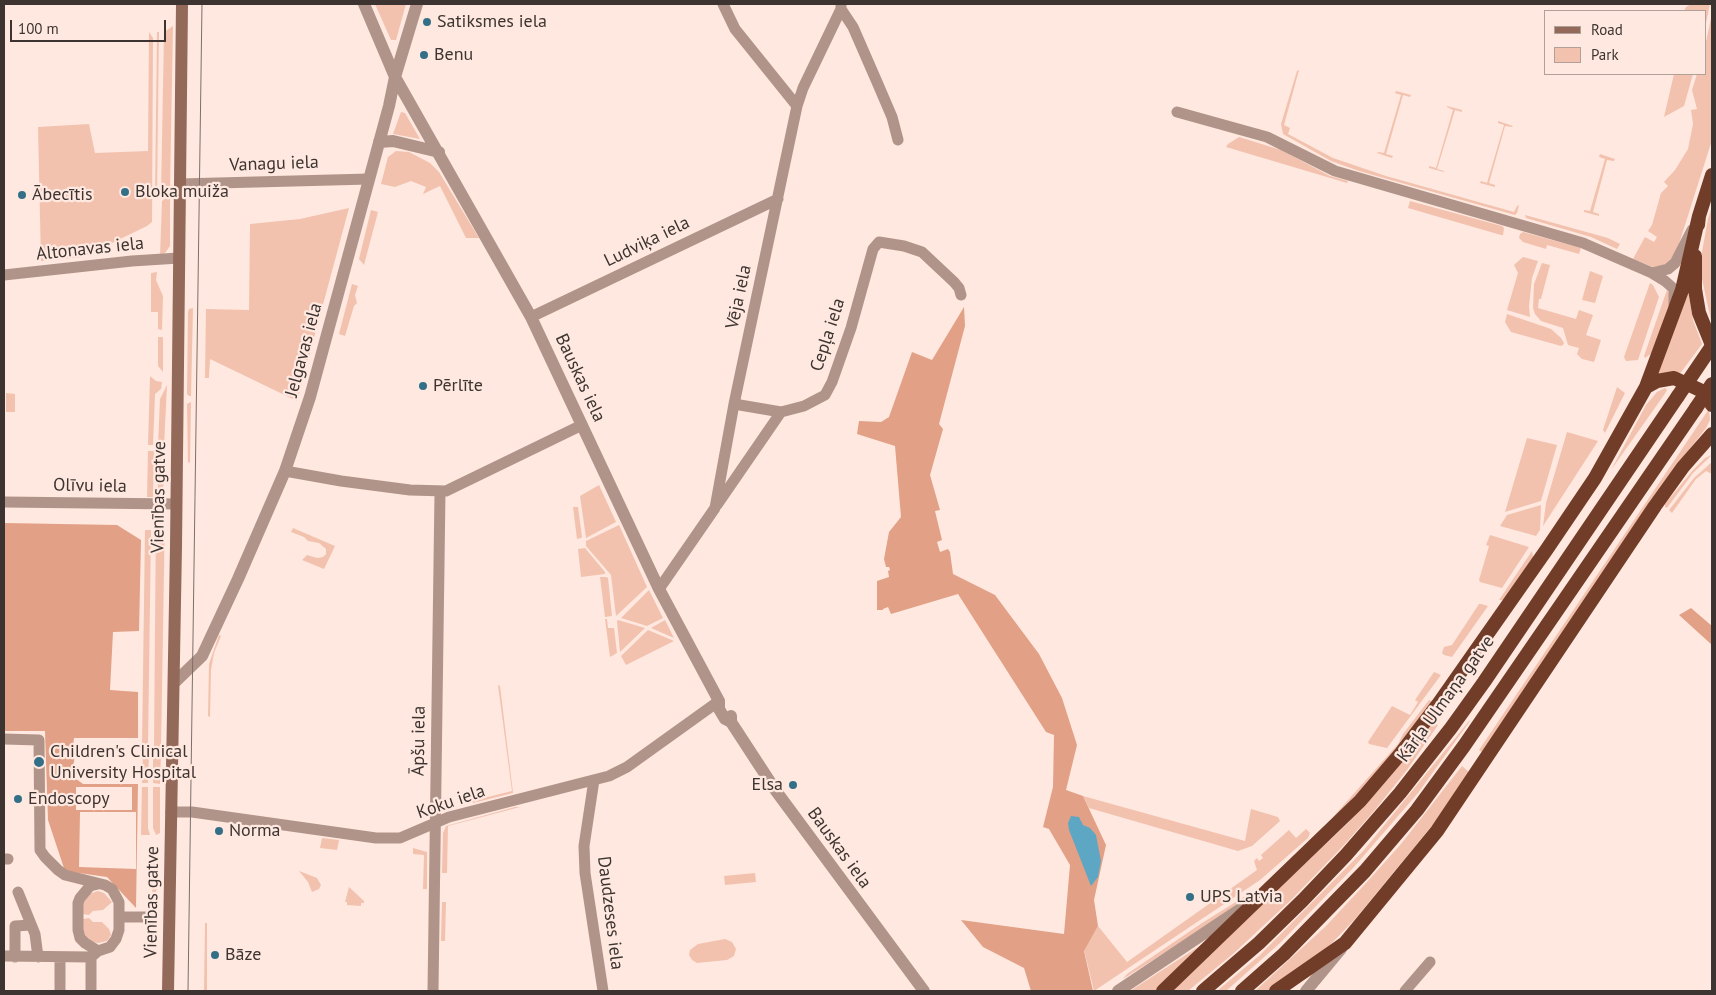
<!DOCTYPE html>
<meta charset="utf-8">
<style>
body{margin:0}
#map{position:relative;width:1716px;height:995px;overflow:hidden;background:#fee8df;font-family:"PT Sans",sans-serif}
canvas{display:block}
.frame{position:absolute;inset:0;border:5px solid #3d3431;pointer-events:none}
.legend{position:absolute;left:1544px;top:10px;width:162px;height:65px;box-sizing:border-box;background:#fee8df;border:1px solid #b1a099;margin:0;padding:6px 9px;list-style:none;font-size:15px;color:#3d3431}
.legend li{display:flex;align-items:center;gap:10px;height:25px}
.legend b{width:25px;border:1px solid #b1a099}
.scale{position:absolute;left:10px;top:20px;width:156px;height:22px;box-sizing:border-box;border:2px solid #3d3431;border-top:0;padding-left:6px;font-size:15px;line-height:18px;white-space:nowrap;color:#3d3431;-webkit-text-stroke:4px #fee8df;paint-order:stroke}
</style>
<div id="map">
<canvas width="1716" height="995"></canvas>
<div class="frame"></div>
<ul class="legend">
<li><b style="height:6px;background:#936959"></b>Road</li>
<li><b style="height:14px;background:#f2c2af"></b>Park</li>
</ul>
<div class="scale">100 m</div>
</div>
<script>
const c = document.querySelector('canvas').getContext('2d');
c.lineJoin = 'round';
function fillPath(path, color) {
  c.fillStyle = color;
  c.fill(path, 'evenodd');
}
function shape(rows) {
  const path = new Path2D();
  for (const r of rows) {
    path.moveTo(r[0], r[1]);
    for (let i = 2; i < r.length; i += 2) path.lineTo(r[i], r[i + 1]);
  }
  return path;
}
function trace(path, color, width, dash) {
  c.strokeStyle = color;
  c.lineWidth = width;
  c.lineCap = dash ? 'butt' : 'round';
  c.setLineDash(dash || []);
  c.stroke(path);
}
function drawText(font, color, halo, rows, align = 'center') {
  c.font = font + ' "PT Sans",sans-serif';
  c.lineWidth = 4.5;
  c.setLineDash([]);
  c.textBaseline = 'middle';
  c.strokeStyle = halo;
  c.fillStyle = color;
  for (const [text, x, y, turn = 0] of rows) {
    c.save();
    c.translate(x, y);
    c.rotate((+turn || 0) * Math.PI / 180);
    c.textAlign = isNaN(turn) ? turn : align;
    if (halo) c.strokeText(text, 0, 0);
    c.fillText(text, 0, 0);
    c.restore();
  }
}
fillPath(shape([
 [375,4,406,4,396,40,391,40],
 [1691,4,1710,4,1705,28,1705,11,1684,11,1686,7],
 [1712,14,1712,140,1678,247,1669,263,1655,268,1633,259,1645,237,1654,242,1657,237,1648,231,1652,225,1661,193,1668,186,1664,182,1675,170,1688,149,1693,124,1691,110,1697,109,1692,90,1697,74,1705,74,1705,46],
 [173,26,170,189,161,195,164,32],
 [149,32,153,38,152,222,147,226,83,257,41,261,38,127,89,124,95,153,148,151],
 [157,32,159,32,157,196,155,197],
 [1299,70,1284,125,1290,128,1288,134,1333,158,1386,176,1514,212,1517,206,1519,205,1517,213,1515,215,1359,171,1331,161,1283,134,1281,124,1297,71],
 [1674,74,1693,74,1684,106,1664,117],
 [1396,91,1411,95,1410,97,1403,95,1386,154,1393,156,1392,158,1377,153,1378,152,1384,153,1401,95,1395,93],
 [1447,106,1462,110,1462,112,1455,110,1437,169,1444,171,1444,172,1429,168,1429,166,1436,168,1453,110,1447,107],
 [401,112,405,113,420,139,393,134],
 [1498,121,1513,126,1512,127,1505,126,1489,183,1495,185,1495,187,1480,183,1481,181,1487,183,1504,125,1498,123],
 [1239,137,1281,150,1330,176,1348,181,1347,183,1226,147,1228,144],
 [396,151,409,152,430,163,439,172,479,238,466,238,440,186,423,194,426,187,411,181,395,187,381,184,388,157],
 [1600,154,1615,159,1614,161,1607,160,1593,212,1599,214,1599,216,1584,212,1584,210,1590,211,1605,159,1599,157],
 [170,195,170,246,165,253,160,256,162,201],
 [1410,201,1502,226,1504,228,1503,235,1501,235,1408,208],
 [1712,206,1712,325,1702,279,1702,252,1708,219],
 [349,208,297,401,210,359,209,375,209,378,205,378,206,309,249,310,250,224,300,219],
 [371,210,378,212,364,265,359,259],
 [1525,215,1608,238,1620,244,1617,249,1591,237,1526,218],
 [1523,232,1581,248,1579,254,1547,245,1546,249,1523,242,1519,238,1520,234],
 [1523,257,1538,261,1532,278,1529,306,1530,317,1507,310,1518,273,1514,265],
 [1542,263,1550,265,1541,299,1539,299,1538,308,1576,319,1579,310,1593,315,1586,335,1601,340,1594,362,1582,359,1577,354,1579,348,1568,345,1563,328,1541,321,1535,314,1533,308,1534,284],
 [1590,271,1603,276,1595,303,1582,300],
 [157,272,156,280,163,296,162,330,158,329,158,312,151,312,151,273],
 [1650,283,1653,285,1659,297,1638,360,1626,361,1624,357],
 [352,284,358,286,355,295,357,303,354,306,345,336,339,334],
 [1688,289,1693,320,1702,344,1679,375,1657,377],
 [1667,290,1669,293,1669,304,1660,333,1652,353,1645,358,1644,356],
 [193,308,191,396,189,396,187,394,188,312,189,309],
 [1507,314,1551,329,1561,338,1564,343,1563,345,1561,346,1511,332,1505,322],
 [158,337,163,337,163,372,158,366],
 [150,376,156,381,162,382,161,389,155,394,153,445,148,445],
 [167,385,164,446,158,446,160,399],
 [1617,387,1625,393,1605,433,1603,430],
 [1665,388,1667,390,1664,395,1611,470,1646,405,1657,392],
 [6,393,15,394,15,412,6,412],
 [191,402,190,463,188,462,187,404],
 [1709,409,1710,420,1706,428,1667,478,1482,752,1479,750],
 [1567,432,1598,441,1543,526,1546,503],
 [1527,438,1557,445,1541,501,1505,512],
 [148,451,154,451,153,497,147,497],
 [158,451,164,453,163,493,163,495,158,497],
 [1712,455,1693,473,1667,508,1665,507,1665,504,1693,470,1705,458],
 [1712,462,1712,474,1706,471,1696,479,1672,513,1669,510,1694,478],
 [599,485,616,522,586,538,580,496],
 [1541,505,1540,530,1536,536,1500,526,1507,515],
 [573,507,578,507,582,537,581,538,577,539],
 [156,510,161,510,165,512,161,748,154,748],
 [619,525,647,587,616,616,611,575,586,546,586,541],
 [293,528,335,546,324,569,302,560,307,555,317,558,323,557,326,554,326,549,319,543,308,541,304,537,291,532],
 [145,530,151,530,148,746,142,746],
 [1490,535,1529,547,1502,588,1480,582,1479,580,1489,546,1486,545],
 [585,548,605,572,605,574,581,577,578,549],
 [1532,551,1533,557,1503,600,1499,600],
 [600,577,606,577,608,578,612,616,605,617],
 [649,590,663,618,647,626,621,618],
 [1479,604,1481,604,1488,606,1452,657,1444,655,1442,653,1444,647,1452,645],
 [605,619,607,619,608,628,614,628,617,653,610,657],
 [618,620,645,628,620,652,617,621],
 [665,620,674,638,651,628],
 [648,630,674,641,626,665,621,656],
 [219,635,221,636,214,653,211,670,210,717,208,716,209,664],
 [1434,672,1441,675,1387,748,1369,744,1368,742,1392,706,1410,715,1418,702,1415,700],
 [498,685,500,686,513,793,473,803,472,801,512,791],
 [1429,700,1433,702,1378,771,1345,807,1333,817,1398,744,1403,734],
 [1469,721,1470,721,1418,793,1354,867,1280,943,1226,991,1217,991,1260,955,1364,850],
 [1433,722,1438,725,1407,770,1374,811,1345,844,1291,900,1234,953,1188,991,1170,991,1348,823],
 [143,752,149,752,148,783,142,783],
 [153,753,161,753,160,784,153,783],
 [1462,766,1469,772,1440,816,1355,919,1329,946,1306,965,1267,991,1255,991,1326,926,1367,882,1401,844],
 [142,787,148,787,148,828,150,835,141,835],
 [153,787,160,787,160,833,156,835,153,828],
 [1083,796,1245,841,1251,809,1278,817,1280,821,1252,846,1238,851,1089,808],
 [515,807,520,807,448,826,447,873,442,873,443,833,446,826],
 [1306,829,1310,833,1308,838,1260,880,1094,991,1084,950,1098,926,1127,962,1257,870,1254,861,1257,858,1259,861,1263,858,1261,855,1289,830,1296,838],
 [322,838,339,840,337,850,320,848],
 [153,846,157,856,156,911,152,908],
 [413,848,427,852,427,889,423,889,424,855,413,854],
 [299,871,317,878,321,885,319,889,312,892,308,882],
 [755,873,756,882,725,885,724,876],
 [349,887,364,901,364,903,361,903,361,906,347,905,347,902,345,902],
 [98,891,104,893,112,902,103,910,93,911,89,915,83,914,83,904,89,894],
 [1247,895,1249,895,1207,926,1123,979,1127,974,1202,923],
 [442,902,446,902,445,941,441,941],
 [89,918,93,922,102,922,109,929,111,935,107,941,98,943,89,941,83,933,83,919],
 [205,923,207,923,207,991,204,991],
 [725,939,732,942,736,949,734,956,727,960,697,963,692,960,689,955,690,950,698,944],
 [1206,943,1157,991,1130,991,1198,947]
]), '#f2c2af');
fillPath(shape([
 [964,307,965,326,939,424,943,429,930,475,940,510,935,511,942,540,937,542,940,552,948,549,950,552,953,574,995,595,1039,654,1062,698,1077,745,1066,790,1083,796,1106,845,1094,900,1098,926,1084,951,1093,991,1031,991,1024,968,983,947,961,920,1064,934,1070,865,1049,829,1043,827,1053,787,1054,735,1046,732,958,594,891,614,888,607,883,609,883,610,877,610,877,581,889,577,888,571,890,570,889,567,886,567,884,559,889,532,901,517,895,446,857,434,859,421,881,422,889,417,912,352,932,360],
 [4,523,117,525,141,540,139,631,113,632,110,690,138,692,138,738,74,738,73,746,75,754,72,776,83,784,138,784,136,908,107,877,65,871,48,820,45,731,4,731],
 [76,787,132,787,132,810,76,810],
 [80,812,136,812,136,869,79,867],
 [1691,608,1712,626,1712,645,1679,615]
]), '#e2a086');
fillPath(shape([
 [1071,816,1079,817,1083,825,1090,828,1096,835,1101,861,1098,877,1091,886,1069,830,1068,823]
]), '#5da7c5');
trace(shape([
 [723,4,735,29,797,106],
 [841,9,853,27,877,82,892,117,898,140],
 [1177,112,1267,137,1335,171,1583,243,1652,273,1665,281,1674,289,1674,306],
 [180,184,369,179],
 [1652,273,1668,269,1675,263,1692,230],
 [4,275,132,261,179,258],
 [531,317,778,199],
 [734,404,781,412,804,406,825,395,832,382,851,328,873,249,879,242,904,246,922,252,954,282,959,288,961,295],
 [285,471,341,481,410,490,446,491,582,425],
 [4,502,176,504],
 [717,505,781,412],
 [659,589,715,508,734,404,797,106,803,88,841,9,841,4],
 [4,739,39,740,40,850,45,857,58,870,65,875,105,885,112,889,119,902,119,930,116,939,110,947,98,951,85,943,80,938,78,930,78,903,80,898,90,886,98,884],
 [594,780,584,846,585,873,603,991],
 [171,812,192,812,376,838,400,838,449,817,609,776,627,767,719,701],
 [4,859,8,859],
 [18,892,35,934,38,957],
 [120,917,146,917],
 [4,956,91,957,98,951],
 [15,957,15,926,31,925],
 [60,957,60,991],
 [91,991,91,957],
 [433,991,440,492],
 [1405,991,1430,962]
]), '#b19489', 11);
trace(shape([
 [364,4,395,77,531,317,659,589,719,701,719,709,725,719,731,722],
 [379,142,393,141,439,152],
 [174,683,202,656,238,579,285,471,310,397,389,106,395,77,417,4],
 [731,716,731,722,776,791,924,991],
 [1118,991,1242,908],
 [1306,991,1341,949]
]), '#b19489', 12);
trace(shape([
 [168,991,176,546,182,4]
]), '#936959', 12);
trace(shape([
 [1698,225,1699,216,1712,175],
 [1695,256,1695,289,1699,313,1712,345],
 [1646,387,1657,381,1674,378,1700,390,1707,396,1712,405],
 [1163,991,1360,801,1401,753,1439,703,1547,549,1595,478,1646,387,1682,290,1699,216],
 [1203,991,1259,943,1303,900,1346,855,1400,793,1451,728,1484,682,1678,396],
 [1242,991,1284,954,1365,871,1417,810,1464,746,1696,408],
 [1276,991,1345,943,1437,831,1655,506,1683,467,1712,434]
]), '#713d28', 14);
trace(shape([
 [188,991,202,4]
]), '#7c6f6a', 1);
trace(shape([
 [1678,396,1712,346],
 [1696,408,1712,384]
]), '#713d28', 14);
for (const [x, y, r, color] of [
 [427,22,5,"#336f87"],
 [424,55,5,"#336f87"],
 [125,192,5,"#336f87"],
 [22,195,5,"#336f87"],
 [423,386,5,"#336f87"],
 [39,762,6,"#336f87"],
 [793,785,5,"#336f87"],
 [18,799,5,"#336f87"],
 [219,831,5,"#336f87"],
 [1190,897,5,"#336f87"],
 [215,955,5,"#336f87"]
]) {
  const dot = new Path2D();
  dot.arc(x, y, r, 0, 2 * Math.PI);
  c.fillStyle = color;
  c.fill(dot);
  trace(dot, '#fee8df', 2);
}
drawText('18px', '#3d3431', '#fee8df', [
 ["Satiksmes iela",437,22],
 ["Benu",434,55],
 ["Bloka muiža",135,192],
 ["Ābecītis",32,195],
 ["Pērlīte",433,386],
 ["Children's Clinical",50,752],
 ["University Hospital",50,773],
 ["Elsa",783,785,"right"],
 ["Endoscopy",28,799],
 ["Norma",229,831],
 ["UPS Latvia",1200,897],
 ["Bāze",225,955]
], 'left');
drawText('18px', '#3d3431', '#fee8df', [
 ["Vanagu iela",274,164,-2],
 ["Ludviķa iela",647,242,-26],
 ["Altonavas iela",90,249,-6],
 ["Vēja iela",739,297,-78],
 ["Cepļa iela",828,335,-72],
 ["Jelgavas iela",304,350,-75],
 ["Bauskas iela",580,378,65],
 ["Olīvu iela",90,486,1],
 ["Vienības gatve",159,497,-89],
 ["Kārļa Ulmaņa gatve",1446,699,-54],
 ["Āpšu iela",419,741,-89],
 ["Koku iela",451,802,-19],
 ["Bauskas iela",839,848,54],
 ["Vienības gatve",152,902,-89],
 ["Daudzeses iela",610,913,83]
]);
</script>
